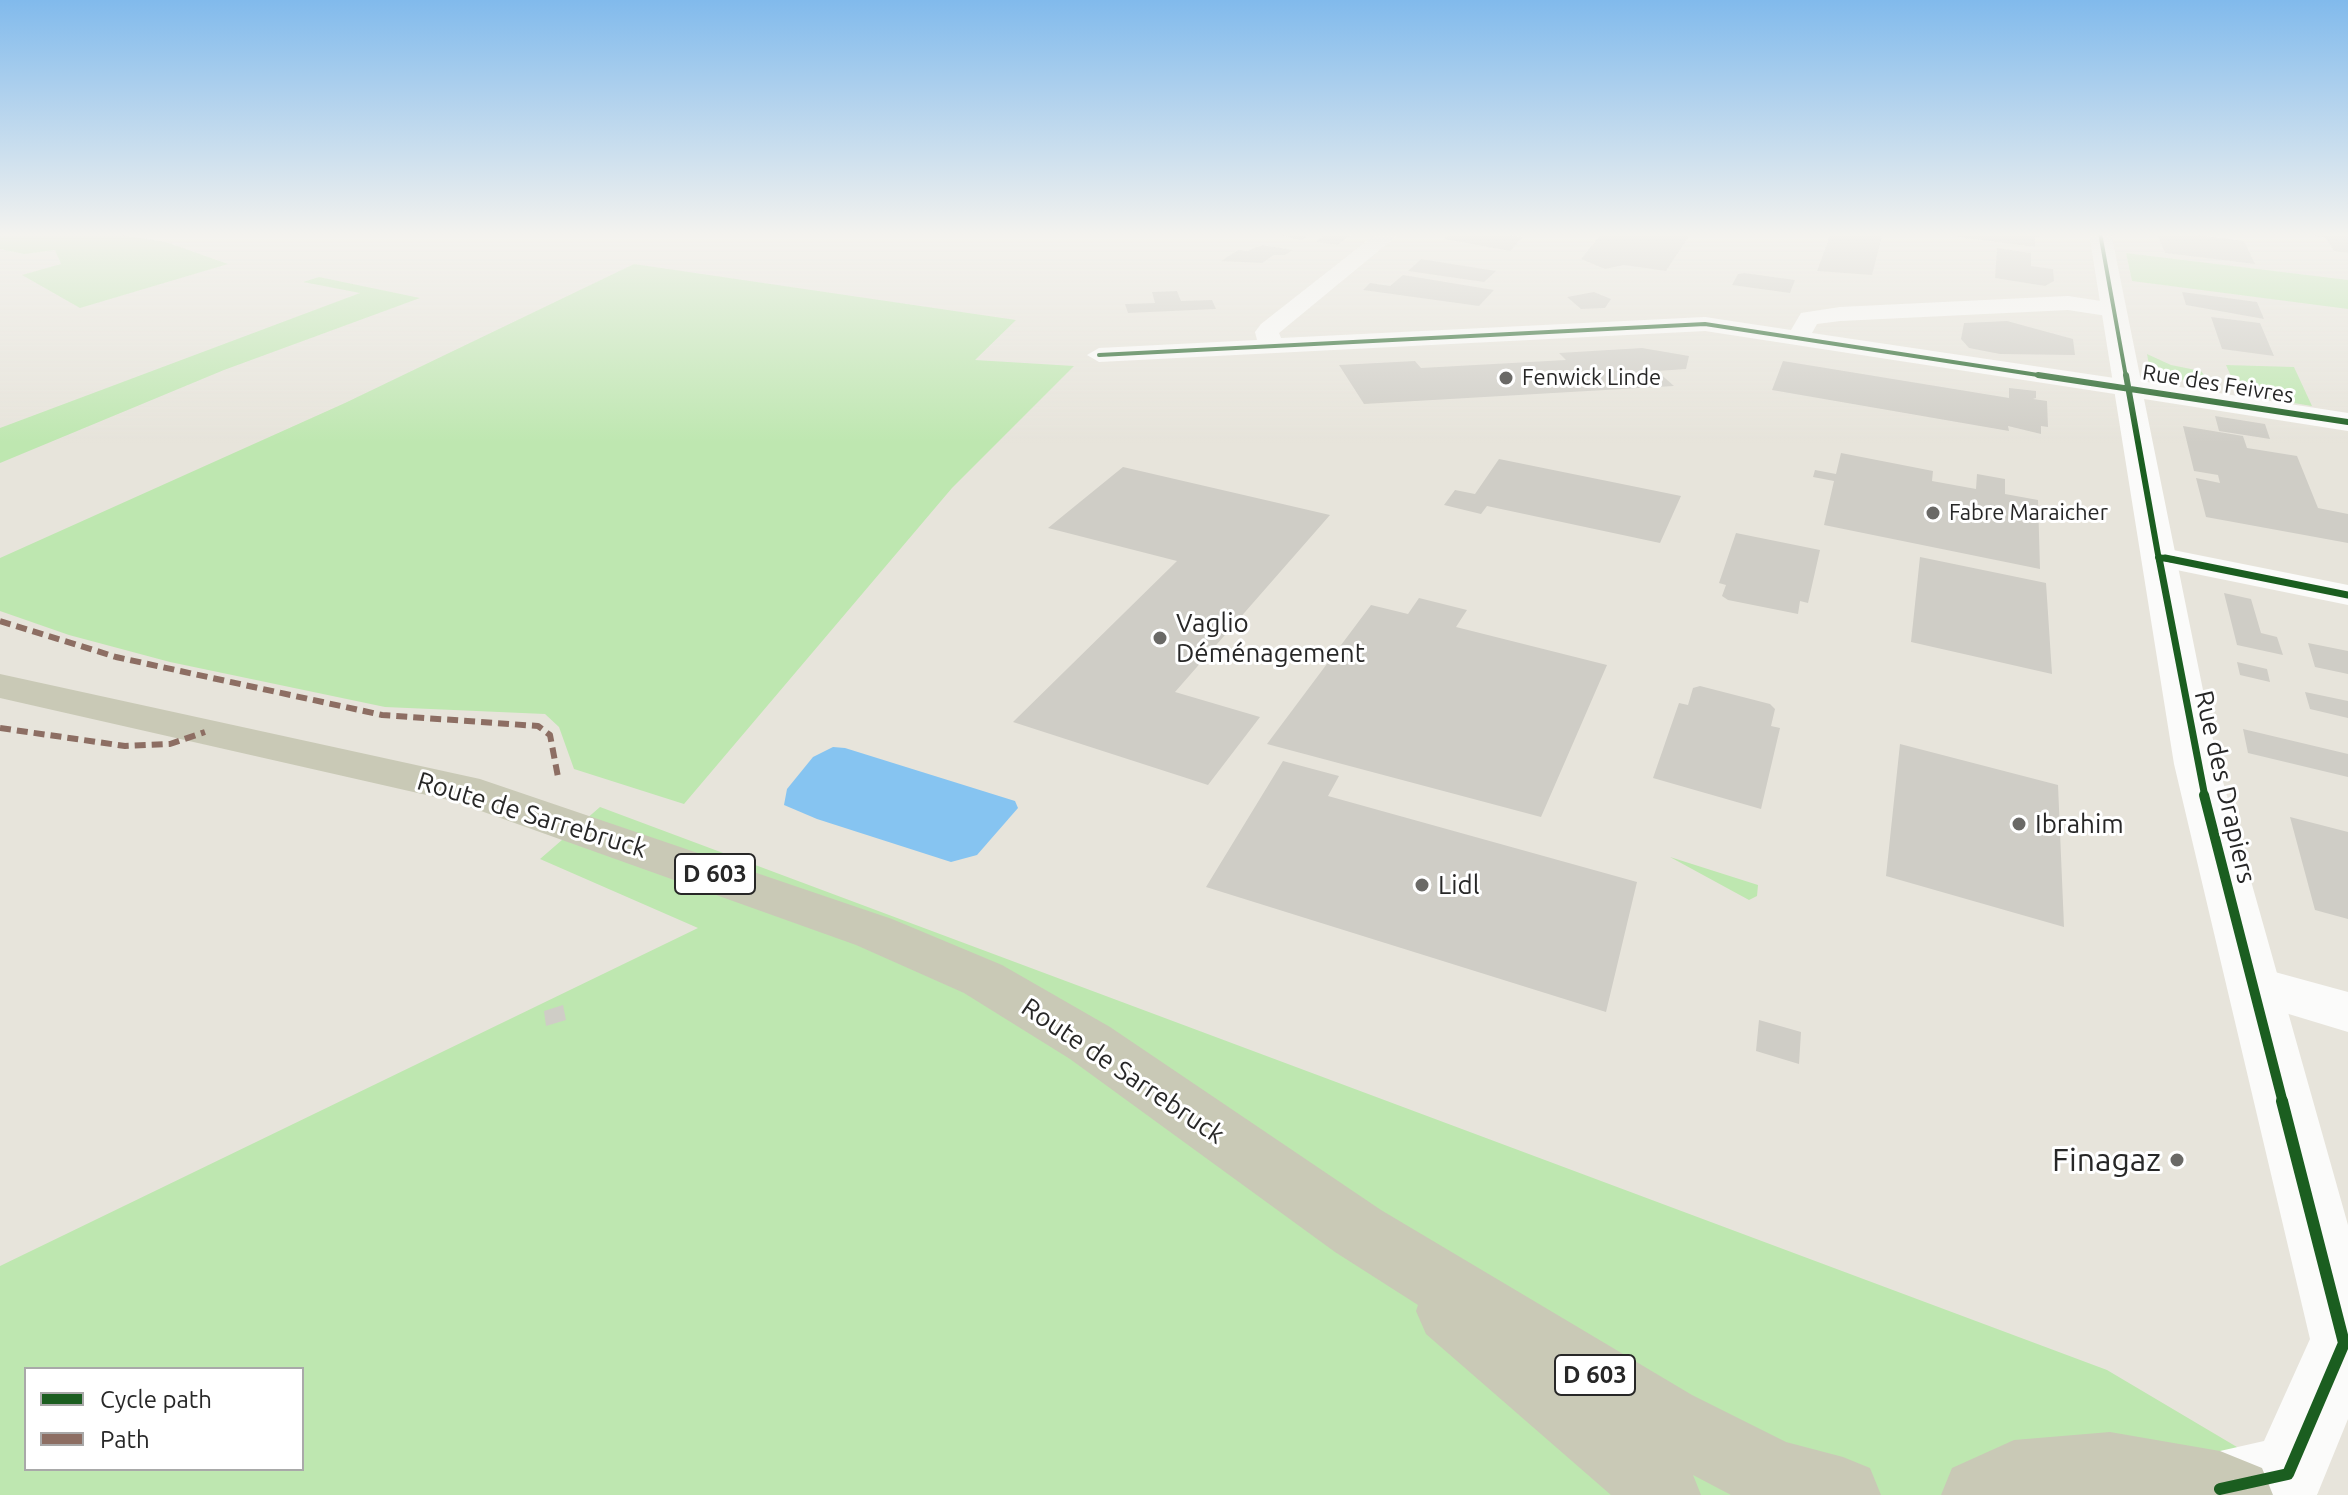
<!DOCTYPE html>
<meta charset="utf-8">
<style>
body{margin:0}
#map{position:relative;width:2348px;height:1495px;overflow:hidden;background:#e7e4db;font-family:Ubuntu,sans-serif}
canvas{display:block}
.legend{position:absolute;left:24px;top:1367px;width:280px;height:104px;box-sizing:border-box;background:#fff;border:2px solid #a9a9a9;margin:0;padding:10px 14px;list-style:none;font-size:24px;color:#272727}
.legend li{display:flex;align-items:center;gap:16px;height:40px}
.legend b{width:40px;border:2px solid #a9a9a9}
</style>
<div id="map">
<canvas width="2348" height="1495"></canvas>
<ul class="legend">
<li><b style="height:10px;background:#1b5e20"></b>Cycle path</li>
<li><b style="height:10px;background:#8d6e63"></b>Path</li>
</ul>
</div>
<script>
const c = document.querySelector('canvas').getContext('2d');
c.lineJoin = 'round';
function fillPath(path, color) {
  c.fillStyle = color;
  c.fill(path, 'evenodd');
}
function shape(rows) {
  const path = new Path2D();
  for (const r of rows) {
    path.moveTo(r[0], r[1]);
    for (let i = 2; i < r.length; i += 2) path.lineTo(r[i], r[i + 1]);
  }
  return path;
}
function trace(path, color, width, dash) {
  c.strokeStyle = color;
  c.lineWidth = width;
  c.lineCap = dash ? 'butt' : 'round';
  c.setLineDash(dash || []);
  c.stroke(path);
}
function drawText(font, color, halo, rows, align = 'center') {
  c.font = font + ' Ubuntu,sans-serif';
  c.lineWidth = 6;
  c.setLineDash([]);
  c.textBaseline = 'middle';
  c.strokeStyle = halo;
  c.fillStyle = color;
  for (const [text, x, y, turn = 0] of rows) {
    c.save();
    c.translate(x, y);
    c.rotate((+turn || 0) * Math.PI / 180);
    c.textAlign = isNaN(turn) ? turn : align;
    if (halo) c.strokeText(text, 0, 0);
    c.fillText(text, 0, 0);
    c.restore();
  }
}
fillPath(shape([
 [0,233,108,233,166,242,228,264,80,308,22,275,61,264,55,250,24,254,0,249],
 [2126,253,2348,280,2348,309,2132,281],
 [634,264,1016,320,975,360,1074,366,952,488,684,804,574,769,559,727,545,714,385,707,170,662,69,635,0,611,0,558,345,403],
 [319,277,420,298,224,370,0,463,0,428,360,293,303,282],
 [2147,354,2171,365,2201,371,2211,384,2151,376],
 [2226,365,2294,367,2312,406,2269,399,2236,388],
 [600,807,2107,1370,2318,1495,0,1495,0,1266,698,928,540,859],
 [26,1369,302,1369,302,1469,26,1469],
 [1670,857,1758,885,1757,896,1749,900]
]), '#bee7b0');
fillPath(shape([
 [833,747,845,748,1015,801,1018,808,977,855,951,862,817,819,784,805,787,789,813,757]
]), '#86c4f1');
fillPath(shape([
 [1272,233,1311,233,1302,240],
 [1327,233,1340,233,1351,235,1337,245,1316,242],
 [1451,233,1493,233,1523,237,1510,251,1444,239],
 [1602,233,1691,233,1666,271,1624,265,1605,269,1581,259],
 [1831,233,1883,233,1872,275,1817,271],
 [1951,233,2040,233,2040,237,2035,237,2035,247,1951,236],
 [2181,233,2244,241,2255,264,2165,253,2157,234],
 [2304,233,2348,233,2348,253,2334,251,2326,238],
 [1262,245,1293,250,1285,255,1274,255,1262,263,1221,261,1238,250,1247,251],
 [1997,248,2031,253,2031,266,2053,269,2054,281,2045,286,1995,278],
 [1421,259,1496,271,1484,282,1408,271],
 [1744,273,1795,280,1790,293,1732,285,1738,274],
 [1403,275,1494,290,1479,306,1363,290,1370,283,1390,286],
 [1177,291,1181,301,1212,300,1216,309,1128,313,1125,304,1155,303,1152,292],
 [1594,292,1611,299,1605,308,1581,309,1567,297],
 [2182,292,2257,302,2264,319,2186,305],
 [2211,317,2260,323,2274,356,2222,349],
 [2007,321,2073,339,2075,355,2000,354,1969,348,1961,339,1964,323],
 [1642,348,1689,356,1686,369,1657,371,1674,386,1364,404,1339,365,1415,361,1421,368,1566,360,1559,353],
 [1783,361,2009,398,2009,388,2036,391,2036,398,2033,399,2047,401,2048,427,2041,426,2041,434,2008,426,2009,431,1772,390],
 [2215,416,2265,424,2270,439,2219,431],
 [2183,426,2243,436,2247,448,2297,456,2318,508,2348,514,2348,543,2206,517,2196,478,2220,483,2218,475,2194,471],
 [1841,453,1933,471,1932,481,1976,489,1977,474,2005,479,2005,494,2038,500,2040,569,1824,525,1834,481,1813,477,1815,470,1836,474],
 [1499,459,1681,496,1660,543,1487,506,1481,514,1444,505,1455,490,1475,494],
 [1123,467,1330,515,1175,692,1260,717,1208,785,1013,722,1177,561,1048,528],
 [1736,533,1820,550,1808,603,1800,601,1798,614,1728,600,1722,596,1726,585,1719,583],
 [1920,557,2046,583,2052,674,1911,642],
 [2224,593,2251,599,2261,633,2277,637,2283,655,2237,645],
 [1419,598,1467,610,1456,627,1607,665,1541,817,1267,744,1371,605,1408,614],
 [2308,643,2348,651,2348,674,2315,667],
 [2237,662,2267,669,2270,682,2240,675],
 [1700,686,1770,704,1775,709,1771,726,1780,728,1761,809,1653,778,1679,703,1688,705,1693,688],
 [2305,692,2348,701,2348,718,2310,709],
 [2243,729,2348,754,2348,777,2248,753],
 [1900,744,2058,785,2064,927,1886,876],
 [1283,761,1339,776,1328,796,1637,882,1606,1012,1206,887],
 [2290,817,2348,832,2348,919,2315,910],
 [563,1005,566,1020,546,1026,544,1011],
 [1759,1020,1801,1032,1799,1064,1756,1051]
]), '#cfcdc6');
fillPath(shape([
 [1377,233,1400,233,1279,333,1281,338,1705,317,1791,330,1801,313,1840,307,2068,296,2114,303,2125,310,2114,317,2068,310,1840,321,1817,324,1812,333,2128,380,2141,388,2128,396,1705,331,1099,362,1087,355,1099,348,1257,340,1255,332,1261,324,1377,233],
 [2158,547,2348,585,2348,605,2147,564,2142,557,2147,550,2158,547],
 [2253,966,2348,992,2348,1032,2236,998,2228,985,2236,972,2253,966]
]), '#fbfbfa');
fillPath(shape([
 [2089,233,2111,233,2141,381,2348,413,2348,431,2144,399,2218,764,2348,1225,2348,1419,2317,1495,2184,1495,2182,1489,2193,1462,2220,1451,2264,1441,2310,1339,2174,764,2089,233]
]), '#fbfbfa');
fillPath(shape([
 [0,674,480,779,892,919,1002,965,1110,1027,1381,1210,1692,1395,1786,1442,1843,1457,1870,1468,1881,1495,1731,1495,1693,1475,1701,1495,1611,1495,1426,1334,1416,1311,1418,1305,1335,1252,1070,1059,964,993,856,945,453,801,0,698,0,674],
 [2110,1432,2220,1451,2262,1468,2273,1495,1941,1495,1952,1468,2014,1440,2110,1432]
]), '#c9c9b6');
trace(shape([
 [0,621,116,657,382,715,538,726,550,735,558,777],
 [0,728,125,746,170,744,205,732]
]), '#8d6e63', 6, [11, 6]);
trace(shape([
 [2100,233,2126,377],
 [1099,355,1705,324,2051,377]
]), '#1b5e20', 4);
trace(shape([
 [2038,375,2348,422],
 [2126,375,2159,560],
 [2158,557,2175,560]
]), '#1b5e20', 6);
trace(shape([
 [2159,558,2205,797],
 [2165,558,2348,595]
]), '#1b5e20', 7);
trace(shape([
 [2204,795,2283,1103]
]), '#1b5e20', 10);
trace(shape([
 [2220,1489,2288,1474,2344,1343,2282,1101]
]), '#1b5e20', 12);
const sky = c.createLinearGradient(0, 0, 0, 443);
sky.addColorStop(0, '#81baec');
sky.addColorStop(0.53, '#f4f3ef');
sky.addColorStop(1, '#f4f3ef00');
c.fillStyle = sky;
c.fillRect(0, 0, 2348, 443);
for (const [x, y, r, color] of [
 [1506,378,8,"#6a6966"],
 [1933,513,8,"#6a6966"],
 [1160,638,8,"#6a6966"],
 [2019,824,8,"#6a6966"],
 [1422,885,8,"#6a6966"],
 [2177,1160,8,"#6a6966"]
]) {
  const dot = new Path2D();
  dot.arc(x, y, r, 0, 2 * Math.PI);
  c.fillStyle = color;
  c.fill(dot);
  trace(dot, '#fff', 3);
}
drawText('22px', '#272727', '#fff', [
 ["Fenwick Linde",1522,378],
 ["Fabre Maraicher",1949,513]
], 'left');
drawText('22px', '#272727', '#fff', [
 ["Rue des Feivres",2218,384,9]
]);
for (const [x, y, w] of [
 [715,874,80],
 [1595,1375,80]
]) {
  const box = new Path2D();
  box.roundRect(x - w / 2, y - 20, w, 40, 6);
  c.fillStyle = '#fff';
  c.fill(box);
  trace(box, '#272727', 2);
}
drawText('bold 24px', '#272727', null, [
 ["D 603",715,874],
 ["D 603",1595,1375]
]);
drawText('26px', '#272727', '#fff', [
 ["Vaglio",1176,623],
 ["Déménagement",1176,653],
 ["Ibrahim",2035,824],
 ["Lidl",1438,885]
], 'left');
drawText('26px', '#272727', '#fff', [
 ["Rue des Drapiers",2225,787,77],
 ["Route de Sarrebruck",532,815,17],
 ["Route de Sarrebruck",1123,1071,34]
]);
drawText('32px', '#272727', '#fff', [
 ["Finagaz",2161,1160]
], 'right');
</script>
